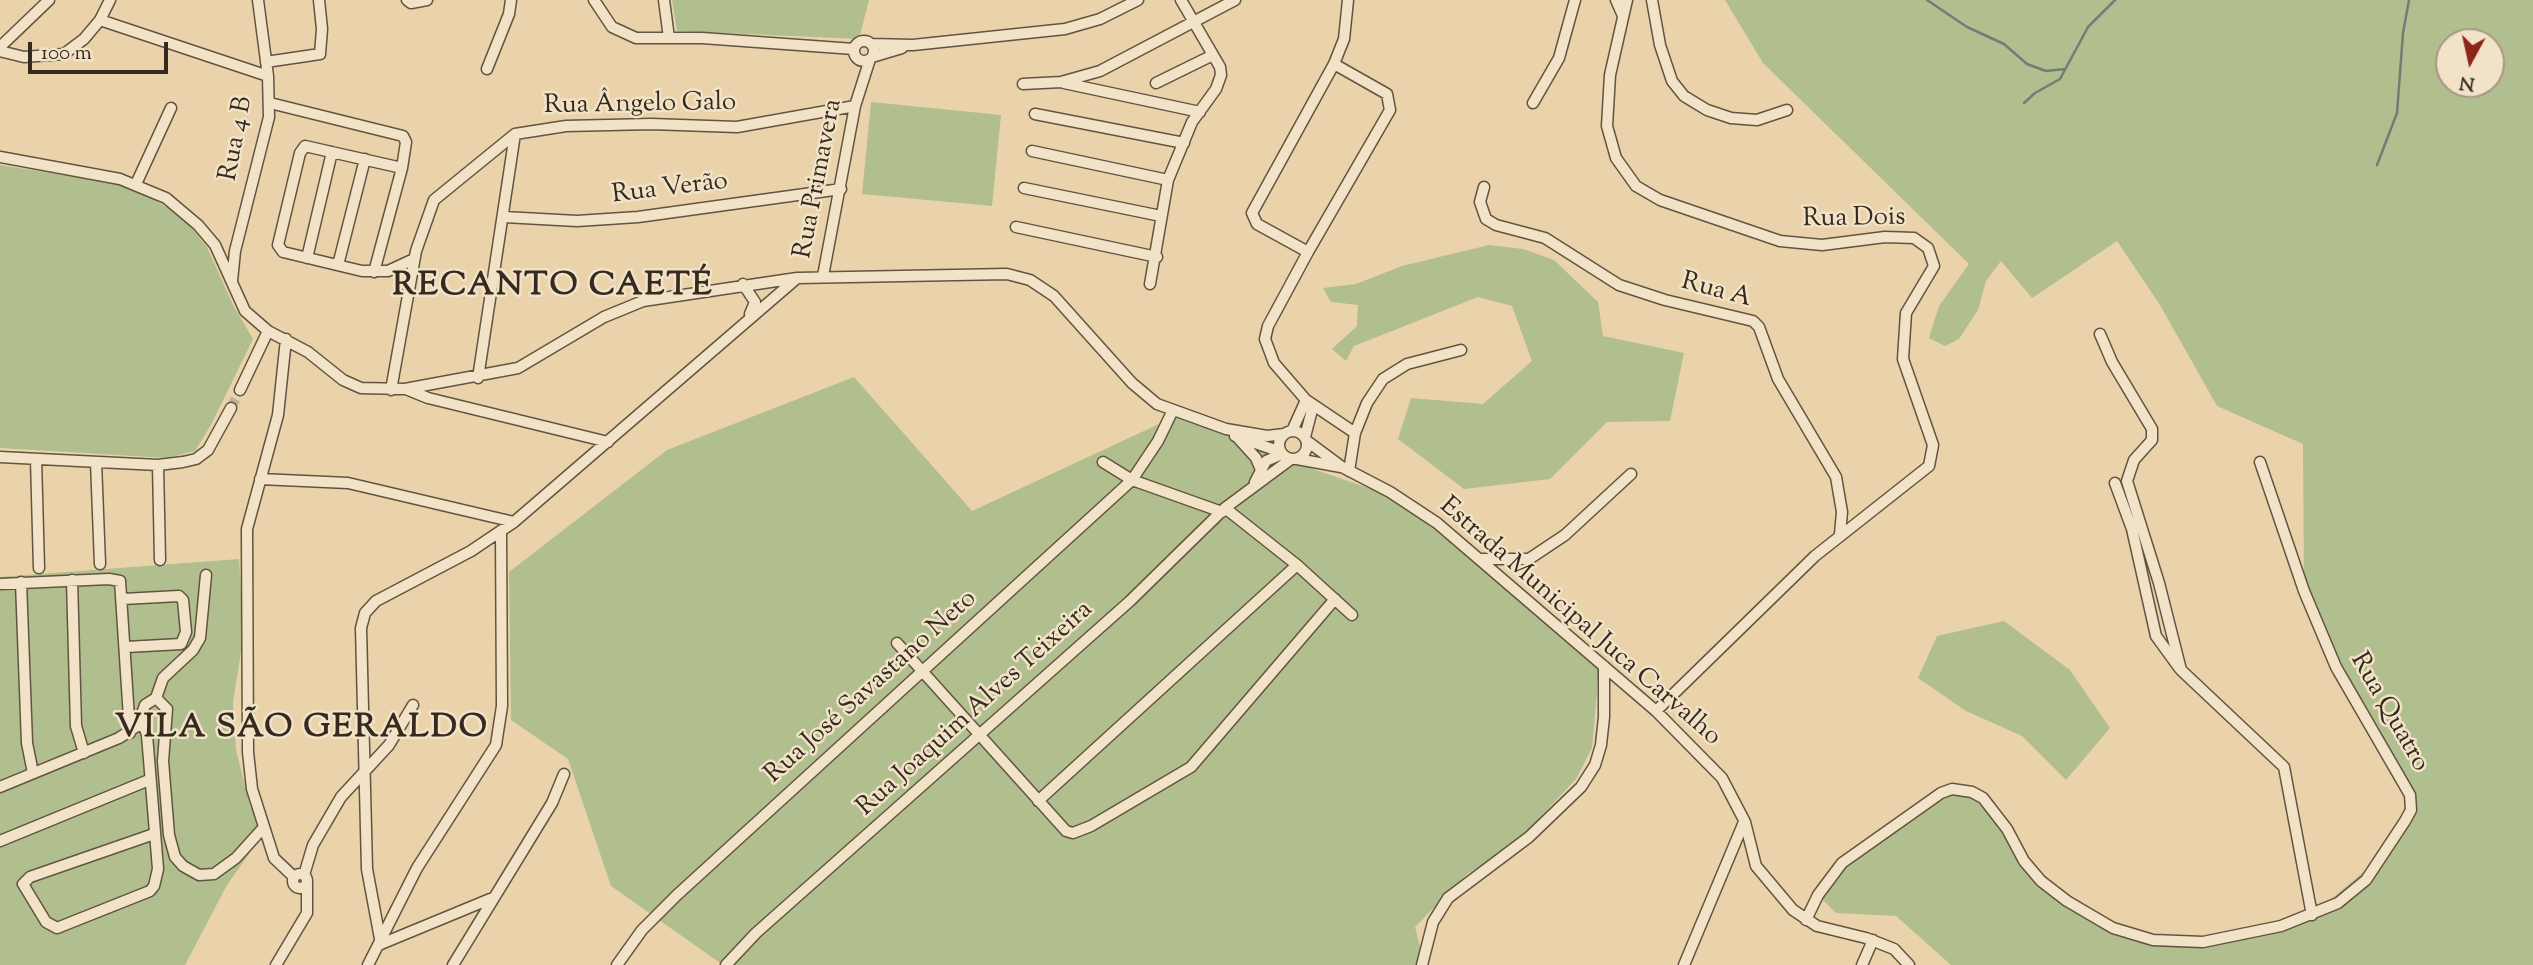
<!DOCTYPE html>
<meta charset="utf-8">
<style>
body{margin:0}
#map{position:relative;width:2533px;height:965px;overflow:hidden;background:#ead3aa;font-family:"Sorts Mill Goudy",serif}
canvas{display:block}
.north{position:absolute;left:2435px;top:28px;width:70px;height:70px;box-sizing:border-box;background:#f1e2c8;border:2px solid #a69884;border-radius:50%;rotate:188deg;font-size:19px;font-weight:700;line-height:28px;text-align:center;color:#352a1d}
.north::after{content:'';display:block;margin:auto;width:24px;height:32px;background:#8f2418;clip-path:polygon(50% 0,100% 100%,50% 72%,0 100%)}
.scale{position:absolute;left:28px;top:42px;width:140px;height:32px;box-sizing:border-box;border:4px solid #352a1d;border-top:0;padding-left:9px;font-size:21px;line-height:24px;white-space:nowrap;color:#352a1d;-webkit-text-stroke:5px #f1e2c8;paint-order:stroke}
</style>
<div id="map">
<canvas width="2533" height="965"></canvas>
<div class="north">N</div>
<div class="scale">100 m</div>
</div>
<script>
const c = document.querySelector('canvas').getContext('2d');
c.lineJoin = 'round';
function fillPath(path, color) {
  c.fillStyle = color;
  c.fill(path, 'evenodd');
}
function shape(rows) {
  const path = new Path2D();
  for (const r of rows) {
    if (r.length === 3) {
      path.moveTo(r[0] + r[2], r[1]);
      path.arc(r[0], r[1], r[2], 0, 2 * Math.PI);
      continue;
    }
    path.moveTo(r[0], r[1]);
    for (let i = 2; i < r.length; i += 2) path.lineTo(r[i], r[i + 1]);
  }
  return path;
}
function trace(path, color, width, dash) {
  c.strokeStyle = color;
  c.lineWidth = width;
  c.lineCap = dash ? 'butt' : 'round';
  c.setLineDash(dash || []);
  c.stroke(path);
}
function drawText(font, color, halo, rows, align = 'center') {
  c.font = font + ' "Sorts Mill Goudy",serif';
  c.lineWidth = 5;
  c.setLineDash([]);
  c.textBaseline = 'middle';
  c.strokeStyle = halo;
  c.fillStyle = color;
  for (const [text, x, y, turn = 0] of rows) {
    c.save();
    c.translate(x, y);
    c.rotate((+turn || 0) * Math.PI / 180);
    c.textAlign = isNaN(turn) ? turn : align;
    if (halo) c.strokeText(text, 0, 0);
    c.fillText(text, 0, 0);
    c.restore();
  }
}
fillPath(shape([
 [672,0,869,0,859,39,677,31],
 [1725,0,2533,0,2533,965,1951,965,1896,916,1836,913,1818,895,1842,863,1941,793,1962,789,1999,816,2041,881,2136,935,2223,939,2312,915,2385,854,2410,795,2304,591,2303,444,2217,406,2160,305,2117,241,2032,298,2001,261,1986,281,1978,310,1959,339,1945,346,1929,338,1939,306,1969,264,1763,63],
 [2449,42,2491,42,2491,84,2449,84],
 [871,102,1001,115,992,206,862,194],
 [0,165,131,186,183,217,207,247,233,305,253,339,211,425,195,451,167,458,0,448],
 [1489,245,1523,249,1554,260,1598,302,1603,336,1684,353,1670,421,1607,422,1550,479,1464,489,1398,439,1411,398,1483,404,1532,361,1512,306,1478,297,1354,346,1346,361,1332,349,1357,326,1358,305,1331,302,1323,288,1356,284,1402,266],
 [854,377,972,511,1174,417,1239,438,1304,466,1389,495,1473,559,1599,670,1592,748,1576,779,1514,845,1467,874,1415,927,1425,965,723,965,611,886,568,759,511,720,509,572,667,450],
 [239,559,244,633,233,702,236,750,250,805,263,834,227,885,185,965,0,965,0,577],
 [2004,621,2070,670,2110,728,2066,780,2022,736,1966,711,1918,678,1937,636]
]), '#b1be8d');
trace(shape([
 [1927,0,1967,27,2004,44,2027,64,2046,71,2065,69],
 [2024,103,2035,93,2060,79,2088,27,2115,0],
 [2377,165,2397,113,2403,33,2409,0]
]), '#737d78', 2.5);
trace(shape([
 [231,408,240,390]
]), '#c6b18e', 10, [10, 5]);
const minor = shape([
 [407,0,411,3,427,0],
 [594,0,612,27,636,38,702,38,854,49],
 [664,0,669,38],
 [1616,0,1623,16],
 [1627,0,1610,75,1607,126,1616,158,1636,186,1660,200,1780,241,1822,245,1885,237,1914,238,1928,248,1934,266,1906,313,1903,359,1933,445,1929,466,1815,556,1656,711],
 [1652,0,1660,45,1672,81,1684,96,1707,110,1731,118,1757,120,1787,110],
 [100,20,268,76],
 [864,51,10],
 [871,44,913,45,1065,29,1100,19,1138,0],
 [0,47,49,0],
 [0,51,24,57,64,54,84,39,100,20,110,0],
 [872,57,902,48],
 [266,62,320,54,322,29,319,0],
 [1334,64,1387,94,1390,110,1308,252,1268,326,1265,339,1274,363,1306,400,1355,433],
 [487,69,509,14,511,0],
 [1064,83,1200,112],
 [1156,83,1213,55],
 [1023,84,1061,82,1100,71,1235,0],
 [270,103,403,136,406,142,402,168,374,272],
 [1533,103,1559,58,1575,0],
 [1035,114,1184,143],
 [1032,151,1168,180],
 [0,157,120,179,166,198,198,225,215,245,245,311,268,331,308,352,343,380,361,388,405,389,518,368,604,317,643,301,797,278,1007,274,1030,280,1054,296,1132,383,1157,404,1226,429,1267,436,1284,434],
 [402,168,305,146,300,153,278,245,283,252,362,271,388,271,414,259],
 [136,184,171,108],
 [1484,187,1480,202,1486,219,1496,225,1545,238,1619,285,1665,300,1753,321,1759,327,1778,379,1836,477,1842,512,1840,534],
 [1024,188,1161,216],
 [504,217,577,221,638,217,841,189],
 [1016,227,1157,257],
 [1308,252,1257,224,1252,213,1334,64,1344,39,1348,0],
 [307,258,332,152],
 [338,265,365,159],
 [823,276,855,106,870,59],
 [232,281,235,251,269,117,268,76,258,0],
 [743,284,755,302,750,314],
 [1150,284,1168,180,1192,122,1216,89,1221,75,1220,67,1181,0],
 [2100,334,2112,362,2152,429,2152,440,2134,460,2127,481,2159,583,2181,670,2284,767,2312,915],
 [286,339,278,415,247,529,248,752,252,789,274,858,294,877],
 [478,378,515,134],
 [406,389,428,398,608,442],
 [240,390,268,331],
 [391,390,416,251,434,200,515,134,566,126,651,124,737,127,855,106],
 [1293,445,14],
 [1292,431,1306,400],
 [1235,436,1281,452],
 [1305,437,1313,406],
 [1238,438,1256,458,1261,470],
 [1307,441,1342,467,1390,492,1437,523,1656,711,1722,778,1745,822,1756,866,1793,910,1817,926,1866,938,1894,949,1909,965],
 [0,457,158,465,183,462,196,459,208,450,231,408],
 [36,459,39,568],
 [1297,459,1341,467],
 [96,462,100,564],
 [1103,462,1132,480,1222,512],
 [158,465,160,560],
 [1349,471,1355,433,1367,403,1383,379,1407,364,1461,350],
 [260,479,348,483,514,522],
 [1255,482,1266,461,1282,454],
 [2115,483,2132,529,2156,636,2180,669],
 [1225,508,1297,565,1352,615],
 [1479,559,1529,559,1565,535,1631,474],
 [72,580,76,726,84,753],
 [21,582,27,743,33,773],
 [0,584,109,579,120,581,130,733],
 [123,599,179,596,183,600,186,632,181,644,126,647],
 [897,643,1066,831,1073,833,1091,826,1191,767,1335,599],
 [156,698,167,709,163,761,169,835,175,857,183,866,199,875,214,874,236,858,264,827],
 [156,698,163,678,193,650,200,638,206,575],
 [0,787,119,738,143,722],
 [1038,801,1297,565],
 [154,834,30,877,23,884,46,922,57,928,150,891,154,886,158,869,147,735,141,717,145,705,156,698],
 [0,841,149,780],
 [300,881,7],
 [304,875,313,845,341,797,389,745,413,705],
 [1806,920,1818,895,1842,863,1941,793,1952,789,1972,792,1983,798,2007,829,2024,861,2041,881,2067,901,2113,928,2153,940,2203,942,2281,926,2338,903,2366,880,2405,821,2411,810,2410,795,2336,667,2304,591,2260,462],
 [381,944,367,869,361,628,365,613,376,601,471,551,514,522,796,279],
 [381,944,490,899],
 [276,965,307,913,307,884],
 [368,965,417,868,496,745,502,706,501,532],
 [453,965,552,803,564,774],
 [617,965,642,930,677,895,1132,480,1158,441,1172,412],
 [726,965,756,933,1130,601,1225,508,1291,459],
 [1422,965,1433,922,1448,898,1529,837,1581,787,1595,765,1601,745,1604,717,1604,666],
 [1684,965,1744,822],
 [1862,965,1873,940]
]);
trace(minor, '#625440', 13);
trace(minor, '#f1e2c8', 10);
drawText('26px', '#352a1d', '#f1e2c8', [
 ["Rua Ângelo Galo",640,106,-1],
 ["Rua 4 B",238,139,-79],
 ["Rua Primavera",820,179,-79],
 ["Rua Verão",670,190,-7],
 ["Rua Dois",1854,220,-1],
 ["Rua A",1716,292,15],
 ["Estrada Municipal Juca Carvalho",1579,623,41],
 ["Rua José Savastano Neto",872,688,-42],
 ["Rua Joaquim Alves Teixeira",976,710,-42],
 ["Rua Quatro",2388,713,60]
]);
c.letterSpacing = '2px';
drawText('bold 33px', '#352a1d', '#f1e2c8', [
 ["RECANTO CAETÉ",553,288],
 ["VILA SÃO GERALDO",302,730]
]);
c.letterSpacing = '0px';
</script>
